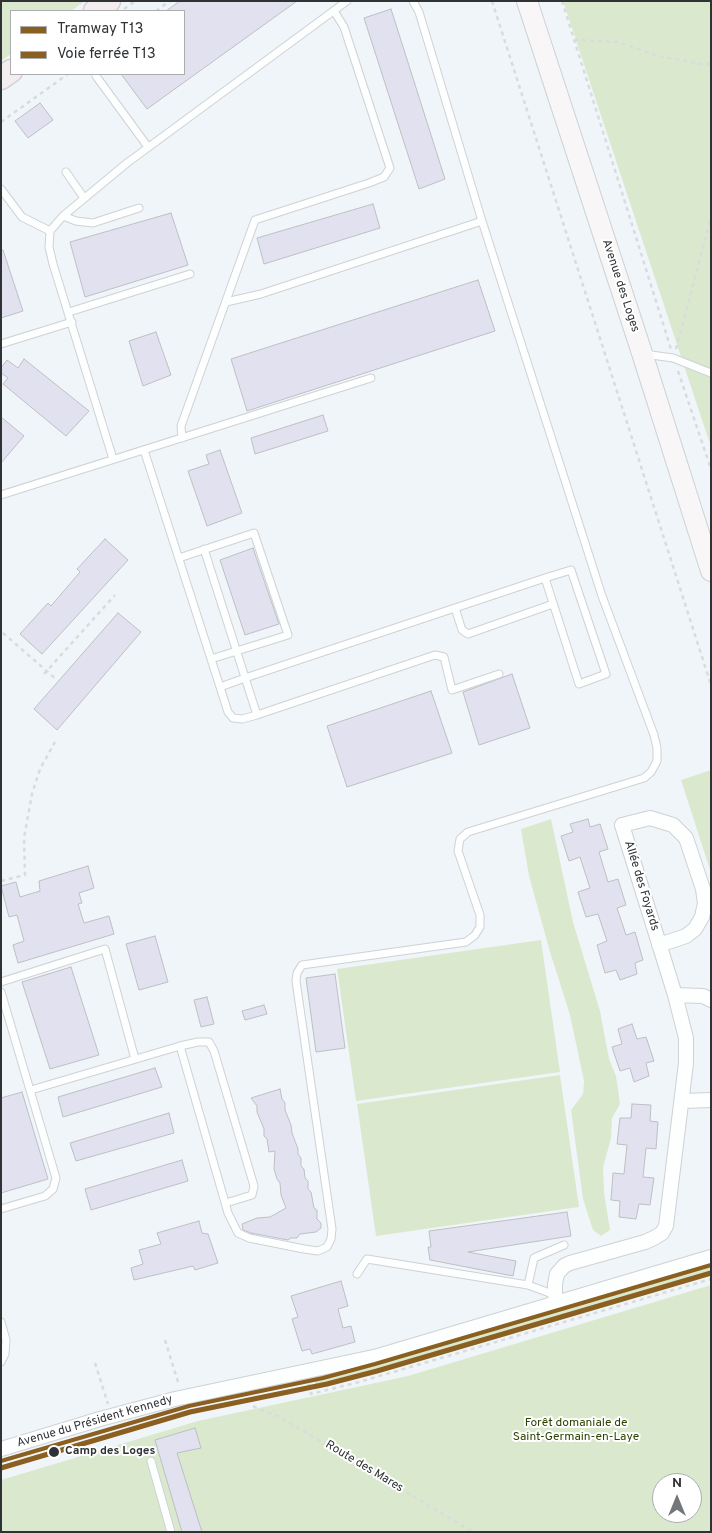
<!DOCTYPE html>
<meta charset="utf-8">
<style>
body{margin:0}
#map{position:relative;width:712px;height:1533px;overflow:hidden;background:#f0f5f9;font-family:Overpass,sans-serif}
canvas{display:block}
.frame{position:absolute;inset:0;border:2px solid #2f3336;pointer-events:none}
.legend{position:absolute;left:10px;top:10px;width:175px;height:65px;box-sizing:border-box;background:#fff;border:1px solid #acadaf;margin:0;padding:6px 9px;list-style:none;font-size:15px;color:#2f3336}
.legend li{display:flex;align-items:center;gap:10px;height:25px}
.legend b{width:25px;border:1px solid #acadaf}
.north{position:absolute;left:652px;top:1473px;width:50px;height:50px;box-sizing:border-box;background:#fff;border:1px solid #acadaf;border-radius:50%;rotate:0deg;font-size:14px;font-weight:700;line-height:20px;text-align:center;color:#2f3336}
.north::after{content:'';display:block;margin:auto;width:18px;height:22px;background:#73777a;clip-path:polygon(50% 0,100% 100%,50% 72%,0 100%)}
</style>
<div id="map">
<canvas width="712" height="1533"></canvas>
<div class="frame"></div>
<ul class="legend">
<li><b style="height:6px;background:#8a5f20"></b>Tramway T13</li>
<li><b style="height:6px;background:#8a5f20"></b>Voie ferrée T13</li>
</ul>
<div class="north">N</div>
</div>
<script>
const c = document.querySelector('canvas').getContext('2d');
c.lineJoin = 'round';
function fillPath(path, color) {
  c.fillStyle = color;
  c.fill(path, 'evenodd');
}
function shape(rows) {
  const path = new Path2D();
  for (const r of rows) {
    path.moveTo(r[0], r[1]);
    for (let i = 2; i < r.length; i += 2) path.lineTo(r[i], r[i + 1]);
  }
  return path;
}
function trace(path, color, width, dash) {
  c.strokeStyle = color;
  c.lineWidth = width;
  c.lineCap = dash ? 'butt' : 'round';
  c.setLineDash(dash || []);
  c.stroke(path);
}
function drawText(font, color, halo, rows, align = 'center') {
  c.font = font + ' Overpass,sans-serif';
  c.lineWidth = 4;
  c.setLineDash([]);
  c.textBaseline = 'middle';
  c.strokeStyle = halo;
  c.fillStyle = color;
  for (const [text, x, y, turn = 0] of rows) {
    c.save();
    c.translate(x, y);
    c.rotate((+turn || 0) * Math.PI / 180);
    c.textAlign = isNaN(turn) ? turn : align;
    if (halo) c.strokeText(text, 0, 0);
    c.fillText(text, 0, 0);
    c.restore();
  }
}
fillPath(shape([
 [1,1,85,1,71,11,11,11,11,54,1,61],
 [563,1,711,1,711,447],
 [711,770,711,873,681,780],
 [551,819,573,922,600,1011,609,1059,616,1076,620,1104,612,1118,611,1138,603,1168,604,1193,610,1230,601,1236,593,1230,583,1199,571,1110,583,1094,584,1081,570,1015,550,952,529,876,521,829],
 [541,940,560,1072,356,1101,337,969],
 [560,1075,579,1207,376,1236,357,1104],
 [711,1262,711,1276,387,1371,316,1389,314,1377,351,1369],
 [711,1285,711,1532,1,1532,1,1480,198,1421,408,1376],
 [662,1483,692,1483,692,1513,662,1513]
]), '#dae9ce');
const building = shape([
 [180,1,297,1,147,109,121,74,184,74,184,11,166,11,180,1],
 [391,9,445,179,419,189,364,18,391,9],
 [40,103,53,120,28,138,15,121,40,103],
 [373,204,380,228,264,264,257,238,373,204],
 [171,213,188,265,85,297,70,242,171,213],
 [1,250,3,250,23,311,1,318,1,250],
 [478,280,495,331,247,411,231,359,478,280],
 [156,332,171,375,143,386,129,341,156,332],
 [24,359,89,411,66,436,3,384,8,378,1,373,1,368,7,360,18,368,24,359],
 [323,415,328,431,255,454,251,438,323,415],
 [1,417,24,436,1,463,1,417],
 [220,450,242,513,207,526,188,471,209,464,206,455,220,450],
 [105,539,128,560,42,654,20,634,48,603,51,606,80,572,77,569,105,539],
 [253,548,279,624,245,635,220,560,253,548],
 [118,613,141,632,57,730,34,709,118,613],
 [512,674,530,728,479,745,463,692,512,674],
 [431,691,452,753,347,787,327,726,431,691],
 [588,819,590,827,600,824,608,849,599,852,608,882,618,879,626,905,617,908,626,935,635,932,643,960,635,963,637,974,620,980,616,970,605,973,597,945,607,941,598,914,586,917,578,892,590,888,580,857,569,861,561,836,573,832,570,824,588,819],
 [88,866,94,888,79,893,82,903,78,904,84,923,109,916,114,934,18,963,13,945,24,941,17,915,9,917,1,886,16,882,20,897,40,891,39,881,88,866],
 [155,936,168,982,139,990,126,944,155,936],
 [71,967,99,1055,50,1069,22,982,71,967],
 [335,974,345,1048,316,1052,306,978,335,974],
 [207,997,214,1024,201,1027,194,1000,207,997],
 [264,1005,267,1014,245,1020,242,1011,264,1005],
 [632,1024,637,1039,646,1037,654,1061,646,1063,649,1076,634,1082,630,1068,620,1071,612,1047,622,1044,618,1029,632,1024],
 [155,1068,162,1087,63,1117,58,1097,155,1068],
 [280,1089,282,1099,285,1103,285,1110,291,1125,292,1133,298,1149,298,1154,301,1158,301,1166,304,1169,305,1178,308,1181,308,1189,311,1192,314,1208,317,1210,317,1219,321,1223,321,1228,316,1232,300,1234,297,1238,291,1238,288,1240,251,1233,243,1230,242,1224,257,1218,270,1217,286,1208,281,1195,280,1183,277,1179,274,1169,275,1151,269,1152,267,1139,264,1136,264,1129,257,1112,257,1106,251,1098,280,1089],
 [22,1092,48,1179,1,1193,1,1098,22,1092],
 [632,1104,651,1105,650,1121,658,1122,656,1149,646,1148,643,1177,654,1178,650,1205,639,1204,636,1219,619,1217,620,1201,611,1200,613,1173,624,1174,627,1145,617,1144,620,1118,631,1118,632,1104],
 [169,1113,174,1133,76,1161,70,1143,169,1113],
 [182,1160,188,1181,91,1210,85,1189,182,1160],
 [567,1212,571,1236,468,1252,516,1261,513,1276,430,1260,428,1247,431,1247,429,1231,567,1212],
 [199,1221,202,1233,208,1234,218,1263,195,1270,193,1266,134,1280,131,1268,143,1264,139,1250,161,1244,157,1233,199,1221],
 [341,1281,348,1306,338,1309,343,1328,351,1326,355,1342,312,1354,310,1349,302,1351,292,1319,298,1317,291,1296,341,1281],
 [195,1428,201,1448,177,1453,202,1532,182,1532,155,1440,195,1428]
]);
fillPath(building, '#e1e1f0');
trace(building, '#bdbfc3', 1);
const lane = shape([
 [96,76,148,147],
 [66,172,84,198],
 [1,189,22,217,50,231],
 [63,216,76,221,93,223,139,208],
 [226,302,261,294,482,221],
 [69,312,190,274],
 [1,344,72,322],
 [644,354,673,358,711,373],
 [182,438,181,426,255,220,369,183,384,177,390,168,344,27,334,11],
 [144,450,228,712,233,718,242,719,257,715,435,655,444,657,452,690,499,674],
 [113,459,53,264,49,247,50,231,63,216,127,163,347,1],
 [1,495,371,378],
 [204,549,257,715],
 [179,558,254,533,288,635,211,659],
 [455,608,462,630,468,634,553,604],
 [220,687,245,678,545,578,571,570,606,674,579,684,545,578],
 [1,982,105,949,135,1059],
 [1,992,56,1178,53,1189,45,1196,1,1209],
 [31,1090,180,1046],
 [226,1203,252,1195,254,1186,214,1051,209,1042,198,1042,180,1046,228,1213,238,1233,249,1238,304,1249,318,1251,327,1247,331,1239,332,1229,296,981,297,973,302,965,466,942,475,935,480,927,480,915,458,851,460,839,468,832,644,778,651,772,657,761,657,748,654,735,602,596,482,221,419,12,413,1],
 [357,1274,367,1259,528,1285],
 [555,1295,528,1285,534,1258,564,1245],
 [1,1322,6,1340,5,1354,1,1362],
 [151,1461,171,1532]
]);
const street = shape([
 [675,995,703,996,711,1000],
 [682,1101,711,1100],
 [558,1302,555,1295,555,1284,557,1274,564,1266,570,1263,645,1242,654,1238,662,1233,666,1226,686,1063,686,1038,675,995,622,825,650,818,673,825,686,838,703,889,705,903,702,917,695,929,686,936,659,945],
 [1,1449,100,1419,175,1399,378,1356,711,1257]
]);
const secondary = shape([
 [527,1,642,353,711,571]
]);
const primary = shape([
 [95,11,109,1],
 [1,78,11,71]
]);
trace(lane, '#ced2d5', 9);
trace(street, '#ced2d5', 16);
trace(secondary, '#ced2d5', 22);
trace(primary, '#d0d2d4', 25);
trace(shape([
 [492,1,711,685],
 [562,1,671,349],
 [124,9,135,1],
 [156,11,170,1],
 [574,40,618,42,658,56,702,64,711,64],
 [1,122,68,74],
 [676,349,711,217],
 [678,371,711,469],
 [3,633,57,680],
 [44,674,115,595],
 [1,881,25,875,24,838,32,794,40,769,55,742],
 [165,1340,179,1385],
 [95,1363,108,1404],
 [309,1384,311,1394,359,1382,711,1279],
 [253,1406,261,1410,278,1416,473,1532]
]), '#dadbdc', 2.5, [4, 4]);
trace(lane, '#fdfefe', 7);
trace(street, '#fdfefe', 14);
trace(secondary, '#f8f6f7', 20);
trace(primary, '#f4edf0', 22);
trace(shape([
 [1,1468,190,1412,327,1384,377,1371,711,1273]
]), '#8a5f20', 5);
trace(shape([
 [1,1461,189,1406,323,1378,375,1364,711,1265]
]), '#8a5f20', 4);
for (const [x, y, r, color] of [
 [54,1452,6,"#2f3336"]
]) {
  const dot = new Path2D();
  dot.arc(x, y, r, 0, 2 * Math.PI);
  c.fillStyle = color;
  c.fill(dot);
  trace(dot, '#fff', 2);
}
drawText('12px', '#2f3336', '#fff', [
 ["Avenue des Loges",620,286,72],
 ["Allée des Foyards",641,886,73],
 ["Avenue du Président Kennedy",95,1422,-16],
 ["Route des Mares",364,1467,31]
]);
drawText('12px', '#2d4201', '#fff', [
 ["Forêt domaniale de",576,1424],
 ["Saint-Germain-en-Laye",576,1438]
]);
drawText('bold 12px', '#2f3336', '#fff', [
 ["Camp des Loges",65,1452]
], 'left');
</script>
